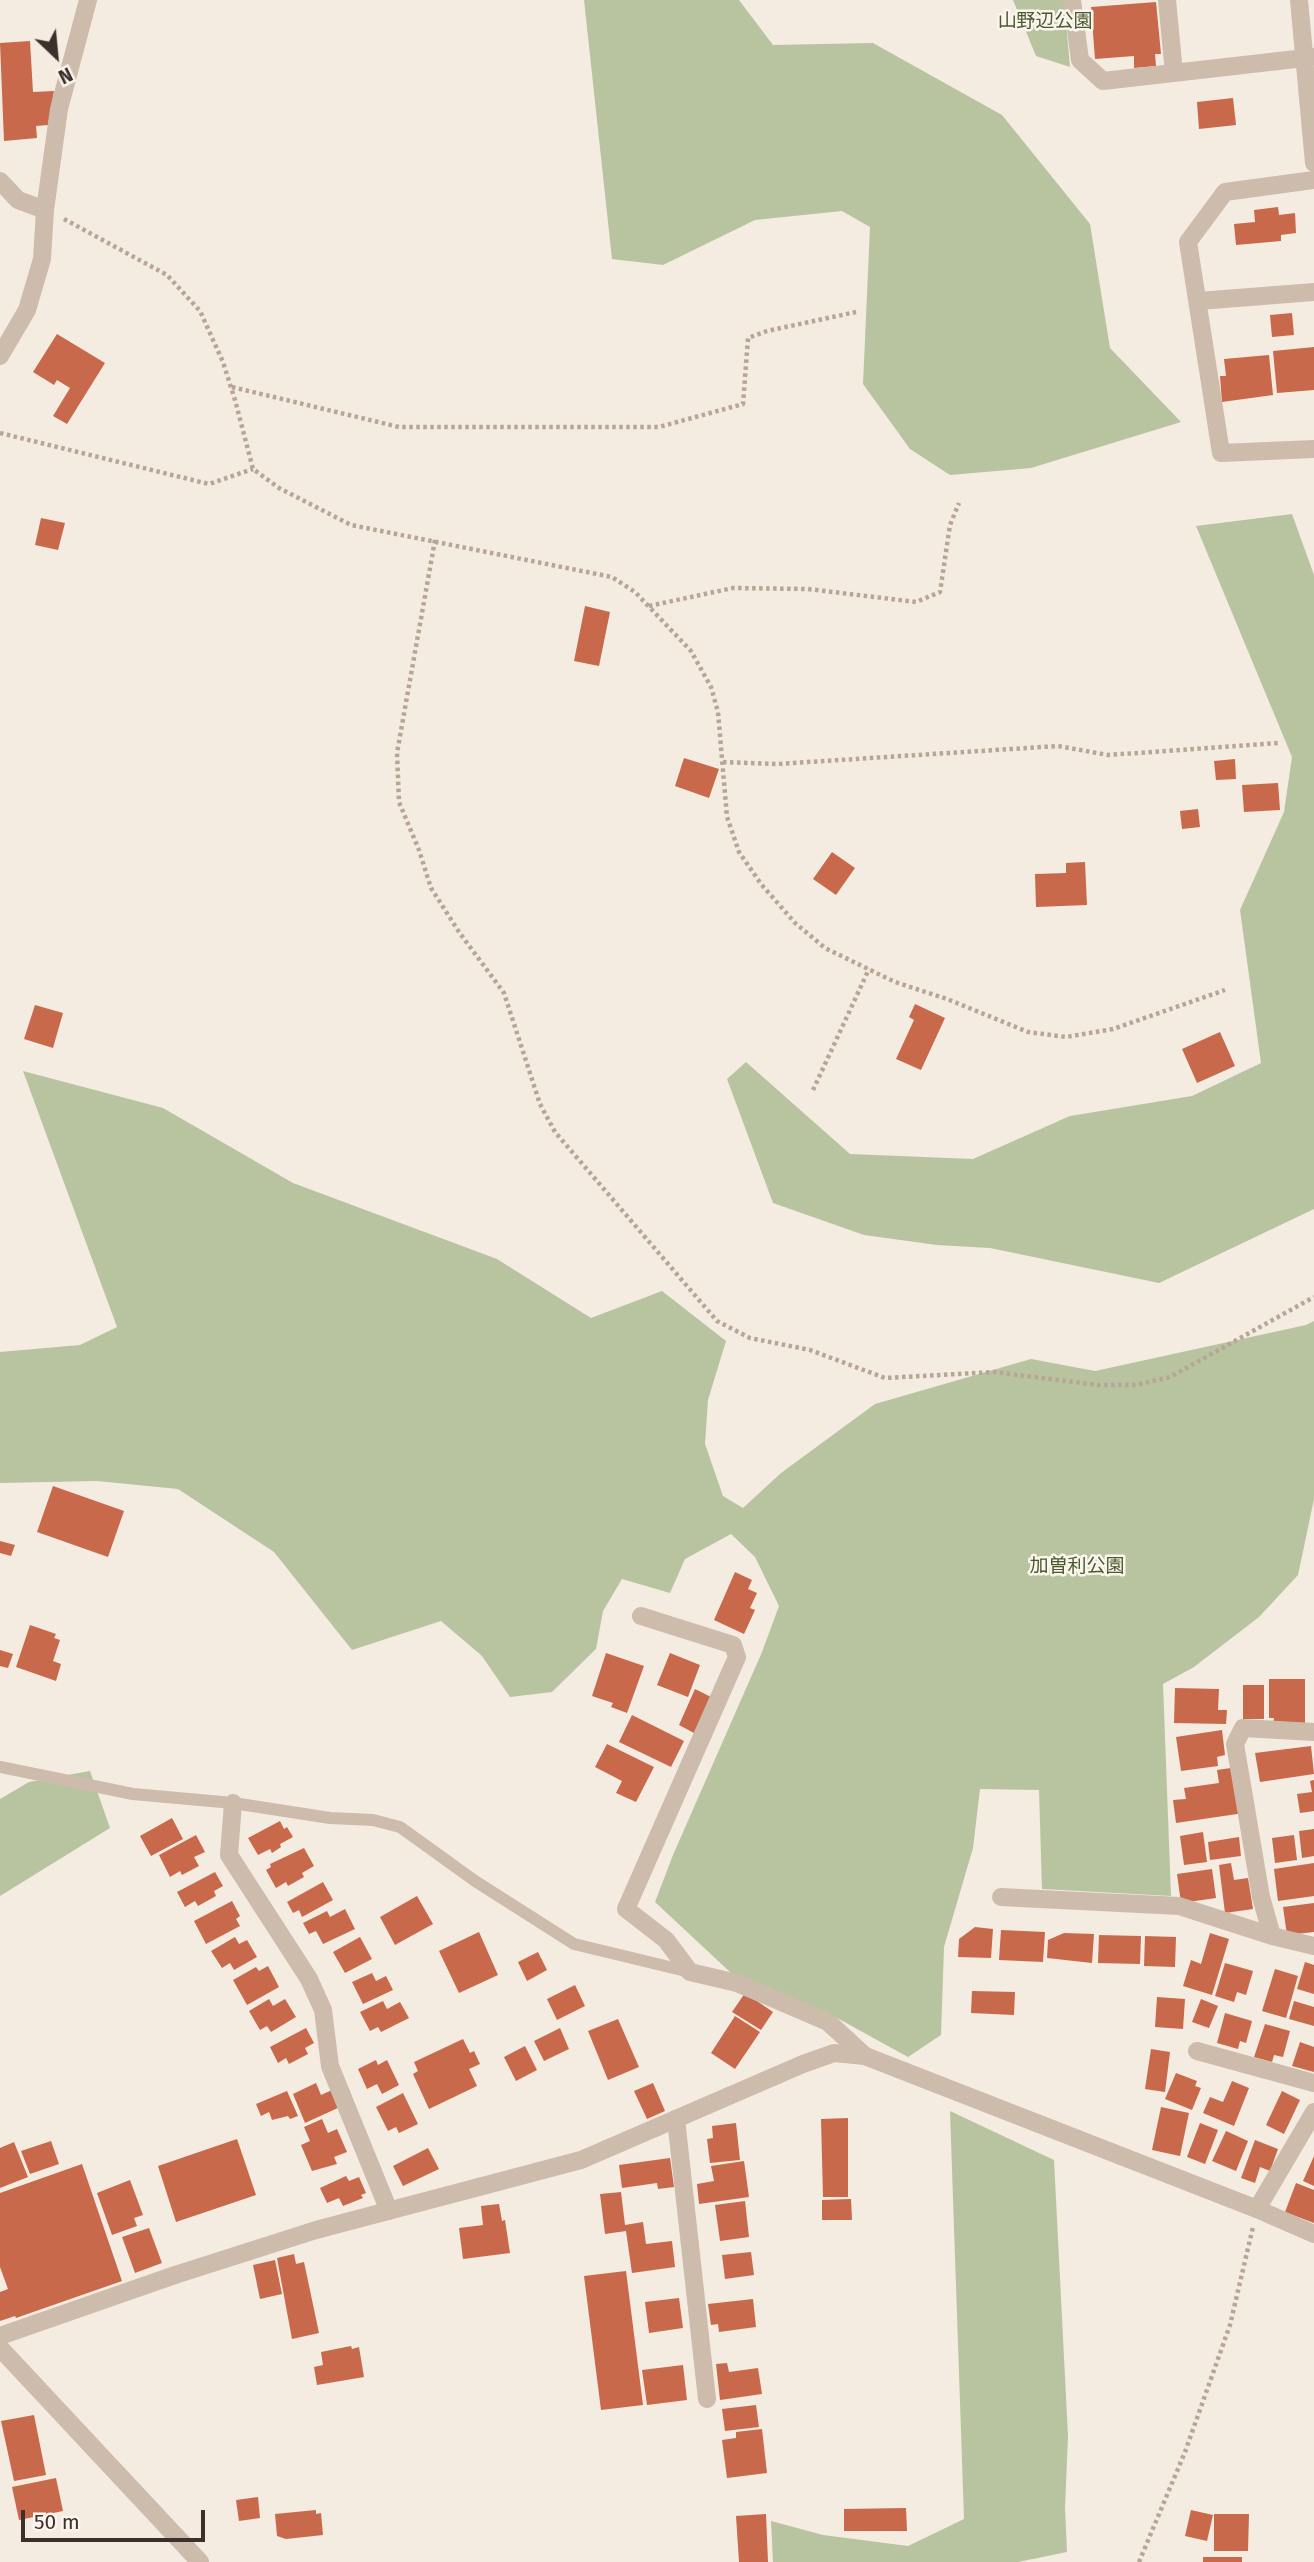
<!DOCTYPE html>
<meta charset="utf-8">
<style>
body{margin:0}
#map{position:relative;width:1314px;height:2562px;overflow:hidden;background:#f4ebe1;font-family:"Fira Sans",sans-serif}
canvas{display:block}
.north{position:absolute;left:21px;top:21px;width:70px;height:70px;-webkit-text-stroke:5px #fbf5ee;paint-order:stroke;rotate:154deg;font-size:19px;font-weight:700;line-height:28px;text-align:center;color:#3b302b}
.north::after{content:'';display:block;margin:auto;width:24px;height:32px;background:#3b302b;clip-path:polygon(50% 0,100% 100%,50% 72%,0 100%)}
.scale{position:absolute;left:21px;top:2510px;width:184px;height:32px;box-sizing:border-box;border:4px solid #3b302b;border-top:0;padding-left:9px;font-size:21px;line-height:24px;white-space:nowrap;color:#3b302b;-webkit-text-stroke:5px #fbf5ee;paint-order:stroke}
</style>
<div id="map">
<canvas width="1314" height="2562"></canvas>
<div class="north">N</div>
<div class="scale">50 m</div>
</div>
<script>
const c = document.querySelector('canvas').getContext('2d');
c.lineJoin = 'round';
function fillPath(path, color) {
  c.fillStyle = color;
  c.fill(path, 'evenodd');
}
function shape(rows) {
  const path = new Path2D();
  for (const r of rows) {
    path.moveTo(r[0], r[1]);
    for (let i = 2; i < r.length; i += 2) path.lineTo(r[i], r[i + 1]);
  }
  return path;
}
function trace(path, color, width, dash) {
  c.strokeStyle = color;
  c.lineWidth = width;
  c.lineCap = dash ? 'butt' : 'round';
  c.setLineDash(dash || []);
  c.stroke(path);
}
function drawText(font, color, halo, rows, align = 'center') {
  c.font = font + ' "Fira Sans","Noto Sans JP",sans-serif';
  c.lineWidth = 5;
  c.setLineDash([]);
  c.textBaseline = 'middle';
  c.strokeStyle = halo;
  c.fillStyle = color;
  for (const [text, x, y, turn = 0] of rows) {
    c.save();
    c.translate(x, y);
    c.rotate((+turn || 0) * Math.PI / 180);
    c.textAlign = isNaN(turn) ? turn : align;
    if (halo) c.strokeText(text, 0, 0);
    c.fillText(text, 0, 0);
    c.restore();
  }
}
fillPath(shape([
 [584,0,739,0,773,45,873,43,1002,115,1090,224,1110,348,1181,422,1031,468,950,475,910,449,863,384,870,227,842,211,755,220,663,265,612,259],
 [1013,0,1064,0,1070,67,1036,56],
 [1292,514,1314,575,1314,1209,1159,1283,990,1248,937,1245,864,1235,773,1203,727,1079,746,1062,850,1154,973,1159,1070,1116,1192,1096,1261,1063,1240,910,1284,812,1292,757,1196,526],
 [23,1071,163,1108,293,1183,497,1259,591,1318,662,1291,726,1341,708,1400,705,1444,723,1496,743,1508,781,1473,875,1404,1031,1359,1095,1371,1306,1325,1314,1321,1314,1499,1298,1575,1259,1617,1194,1667,1163,1684,1171,1896,1042,1889,1039,1790,980,1789,973,1848,944,1947,941,2035,908,2057,839,2019,730,1972,655,1902,673,1855,762,1652,779,1606,755,1557,731,1534,685,1559,670,1593,622,1579,603,1611,596,1649,552,1692,510,1697,482,1656,441,1621,352,1650,274,1552,178,1489,97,1481,0,1483,0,1352,80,1345,117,1327],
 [90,1771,110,1828,0,1896,0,1799,29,1782],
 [950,2111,1054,2160,1068,2436,1065,2508,1067,2552,1018,2562,773,2562,771,2521,823,2535,908,2546,964,2519]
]), '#b8c4a0');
fillPath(shape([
 [1156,2,1161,54,1155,54,1156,66,1134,68,1134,56,1095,59,1091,7],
 [30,41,33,92,54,91,48,125,36,126,37,138,4,141,0,43],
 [1233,98,1236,125,1199,129,1197,102],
 [1278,207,1279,215,1295,213,1296,233,1281,235,1281,241,1236,245,1234,224,1255,222,1254,210],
 [1292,313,1294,335,1272,337,1270,315],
 [57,334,105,363,67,424,53,416,70,388,57,380,54,385,33,372],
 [1314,347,1314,390,1277,393,1273,351],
 [1269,355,1273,395,1222,402,1220,376,1226,376,1224,359],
 [41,518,65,523,58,550,35,545],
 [585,606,610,612,599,666,574,661],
 [684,758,719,769,709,798,675,786],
 [1235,759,1236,779,1216,780,1214,761],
 [1278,783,1280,810,1244,812,1242,785],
 [1198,809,1200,827,1182,829,1180,811],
 [832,852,855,868,836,895,813,879],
 [1085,862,1087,905,1036,907,1035,874,1066,873,1066,863],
 [915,1004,945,1018,921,1070,896,1059,914,1020,909,1017],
 [35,1005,63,1013,53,1048,24,1039],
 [1220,1032,1235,1066,1197,1083,1182,1049],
 [53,1486,124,1511,108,1557,37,1532],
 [0,1541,15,1545,11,1556,0,1553],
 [735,1572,752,1580,748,1589,757,1593,750,1608,755,1610,744,1634,714,1620],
 [30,1625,56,1634,54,1638,60,1640,53,1661,61,1664,56,1681,16,1667],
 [0,1650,13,1654,8,1668,0,1666],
 [606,1653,644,1666,627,1713,611,1707,613,1703,592,1696],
 [670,1653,700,1665,688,1697,657,1685],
 [1269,1679,1305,1679,1305,1724,1273,1724,1274,1718,1269,1718],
 [1243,1685,1264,1685,1264,1719,1243,1719],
 [1175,1688,1219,1689,1218,1710,1227,1710,1226,1724,1174,1723],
 [695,1689,711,1697,694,1733,679,1725],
 [632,1715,684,1741,671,1767,619,1742],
 [1222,1730,1225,1755,1217,1757,1218,1766,1181,1771,1176,1737],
 [607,1744,654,1767,636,1802,616,1793,622,1781,595,1767],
 [1311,1746,1314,1774,1260,1782,1255,1753],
 [1238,1767,1244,1813,1176,1823,1173,1800,1186,1799,1184,1788,1219,1783,1217,1770],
 [1314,1780,1314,1811,1300,1813,1297,1794,1312,1792,1310,1781],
 [172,1818,183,1839,151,1856,140,1836],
 [280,1821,284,1829,287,1827,293,1837,280,1844,281,1847,272,1853,270,1849,258,1855,248,1838],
 [1314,1829,1314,1856,1302,1858,1299,1831],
 [1203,1832,1207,1862,1184,1865,1180,1836],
 [196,1835,205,1852,194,1857,199,1866,182,1875,180,1871,170,1877,159,1855],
 [1294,1835,1297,1860,1275,1863,1272,1838],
 [1239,1837,1241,1856,1210,1860,1208,1842],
 [304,1848,314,1866,302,1873,304,1877,288,1886,286,1882,276,1888,266,1870,271,1867,270,1864],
 [1231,1863,1234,1880,1248,1878,1253,1909,1225,1913,1219,1865],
 [1314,1863,1314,1896,1278,1901,1274,1869],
 [1212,1869,1216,1898,1181,1903,1177,1874],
 [215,1872,223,1886,214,1891,216,1896,198,1906,195,1901,185,1907,177,1892],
 [323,1882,333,1900,302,1917,299,1910,293,1913,287,1902],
 [417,1896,433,1924,395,1945,380,1917],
 [232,1901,240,1916,236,1919,240,1926,206,1944,194,1921],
 [1314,1903,1314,1932,1287,1935,1283,1907],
 [345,1909,355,1929,323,1944,316,1931,309,1934,303,1923,327,1911,330,1917],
 [975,1927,993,1929,991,1958,958,1957,959,1939],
 [1001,1930,1045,1932,1043,1962,999,1960],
 [479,1932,498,1975,459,1993,439,1951],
 [1064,1933,1094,1934,1092,1963,1047,1958,1048,1940],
 [1210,1933,1229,1939,1212,1995,1183,1986,1191,1960,1201,1964],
 [1099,1935,1141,1936,1140,1964,1098,1963],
 [1145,1936,1176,1937,1175,1967,1144,1966],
 [235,1937,239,1944,247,1940,257,1957,234,1970,230,1963,222,1968,211,1951],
 [360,1937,372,1959,345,1973,333,1952],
 [538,1952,547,1970,527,1981,518,1962],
 [1305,1962,1314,1965,1314,1994,1297,1989],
 [1225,1963,1253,1971,1246,1995,1237,1992,1234,2002,1215,1996],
 [268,1966,279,1987,247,2005,233,1980,256,1967,259,1971],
 [1275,1969,1298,1976,1286,2018,1262,2011],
 [372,1973,376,1981,386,1976,393,1990,363,2004,352,1982],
 [575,1985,585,2006,557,2020,547,1999],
 [972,1991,1015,1992,1014,2015,971,2013],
 [745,1993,773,2012,761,2030,732,2012],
 [1157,1997,1185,1999,1183,2029,1155,2027],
 [269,1999,273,2006,285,1999,296,2017,271,2032,267,2026,260,2030,249,2011],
 [1201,1999,1218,2006,1209,2028,1192,2022],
 [383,2001,387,2009,400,2002,409,2018,381,2032,378,2027,370,2031,360,2012],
 [1294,2001,1314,2007,1314,2026,1289,2019],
 [1225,2013,1252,2021,1246,2043,1240,2041,1238,2049,1217,2043],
 [735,2016,760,2032,735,2069,711,2053],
 [618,2019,639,2067,608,2080,588,2031],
 [1265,2024,1290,2031,1283,2057,1274,2055,1272,2062,1254,2057],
 [306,2028,314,2043,305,2048,308,2054,289,2064,286,2058,278,2063,270,2047],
 [560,2028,569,2049,544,2061,534,2041],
 [463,2039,470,2053,474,2051,480,2064,469,2069,477,2086,429,2109,413,2074,418,2071,414,2062],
 [1300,2042,1314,2047,1314,2072,1292,2066],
 [525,2046,537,2070,516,2081,504,2057],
 [1151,2049,1170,2052,1165,2092,1145,2089],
 [376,2060,378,2065,387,2060,399,2085,382,2094,377,2084,367,2089,358,2069],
 [1176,2073,1197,2081,1195,2086,1201,2088,1192,2110,1165,2099],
 [1232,2081,1249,2088,1234,2126,1203,2113,1210,2097,1223,2102],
 [316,2083,321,2095,332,2090,340,2107,305,2123,293,2094],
 [653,2083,665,2111,647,2119,634,2091],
 [287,2091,298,2116,290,2119,288,2116,272,2120,269,2112,261,2116,256,2104],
 [1282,2091,1300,2100,1284,2134,1266,2125],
 [403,2093,418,2124,399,2133,396,2127,388,2131,376,2107],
 [1161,2107,1189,2113,1180,2156,1152,2150],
 [848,2118,848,2197,823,2197,821,2119],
 [322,2119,328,2133,337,2129,347,2152,334,2157,337,2164,312,2171,301,2145,310,2141,304,2127],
 [736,2123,740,2160,710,2163,707,2139,713,2138,712,2126],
 [1200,2123,1218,2130,1205,2164,1187,2157],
 [1226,2131,1248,2141,1236,2171,1212,2161],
 [237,2139,256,2195,176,2222,158,2166],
 [1255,2140,1278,2149,1270,2171,1260,2167,1255,2183,1241,2178],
 [51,2141,59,2164,30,2174,21,2151],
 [14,2142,28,2177,0,2188,0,2148],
 [428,2148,439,2169,403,2186,393,2166],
 [1314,2156,1314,2186,1303,2181],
 [670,2158,674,2187,658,2189,657,2183,622,2188,619,2165],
 [744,2161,749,2197,699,2204,697,2184,714,2181,711,2166],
 [82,2164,122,2281,16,2318,15,2316,0,2321,0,2292,8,2289,0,2267,0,2193],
 [346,2176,349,2181,359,2177,366,2193,361,2195,363,2198,343,2206,339,2198,327,2203,320,2188],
 [130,2180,143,2215,134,2218,137,2226,112,2235,97,2193],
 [1296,2183,1314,2190,1314,2223,1285,2212],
 [621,2192,625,2225,643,2222,646,2244,672,2241,675,2267,632,2273,626,2231,605,2234,600,2194],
 [851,2199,852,2220,822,2220,822,2200],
 [745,2201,749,2237,720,2241,715,2205],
 [499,2204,502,2221,505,2220,510,2253,463,2259,459,2228,483,2225,481,2206],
 [149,2228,162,2263,135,2273,122,2237],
 [751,2252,754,2275,725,2279,722,2255],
 [294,2254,296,2264,304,2262,319,2333,292,2339,277,2258],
 [275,2260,282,2294,260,2299,253,2265],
 [626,2271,643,2405,601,2410,584,2276],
 [679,2298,683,2328,649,2333,645,2302],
 [753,2299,756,2327,719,2332,718,2324,711,2325,708,2304],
 [351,2346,352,2349,359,2347,364,2377,317,2385,314,2367,323,2365,321,2352],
 [727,2363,729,2372,758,2368,762,2394,720,2400,716,2364],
 [683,2365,687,2400,647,2405,642,2370],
 [756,2405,759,2427,725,2431,722,2409],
 [34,2415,46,2475,14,2481,1,2421],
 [762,2429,767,2473,727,2478,722,2440,736,2438,736,2432],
 [56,2478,63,2511,19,2520,12,2487],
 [258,2497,260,2518,239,2521,236,2500],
 [906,2508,907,2531,844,2531,844,2509],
 [316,2510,316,2514,321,2513,323,2535,286,2539,277,2536,275,2514],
 [1191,2510,1213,2515,1207,2541,1185,2536],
 [766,2514,768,2562,739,2562,736,2516],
 [1214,2514,1249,2514,1248,2551,1214,2551],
 [1203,2557,1242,2557,1242,2562,1203,2562]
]), '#c8694b');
trace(shape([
 [64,219,167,275,200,311,223,362,235,400,253,469,279,488,351,525,612,577,635,592,691,651,711,687,718,712,727,817,739,852,761,884,795,923,825,948,895,982,947,999,1028,1032,1066,1037,1113,1029,1225,990],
 [232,387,399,427,659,427,743,404,748,338,767,331,856,312],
 [0,433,209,484,253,469],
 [435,540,397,753,399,802,419,850,431,888,459,932,504,993,540,1104,555,1132,717,1321,750,1338,810,1350,885,1378,994,1372,1098,1385,1136,1385,1170,1377,1314,1297],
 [649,606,733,588,808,589,916,602,940,592,950,525,959,503],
 [723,762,777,764,1058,746,1108,755,1279,743],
 [813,1090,869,969],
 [1139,2562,1185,2452,1230,2325,1253,2227]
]), '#b9a596', 4.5, [3.5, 3.5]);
trace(shape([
 [0,1767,133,1794,233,1803,330,1818,373,1820,400,1827,475,1881,574,1944,690,1972]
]), '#cdbbac', 12);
trace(shape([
 [1072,0,1080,60,1103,81,1314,57],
 [1167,0,1174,73],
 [1299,0,1314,163],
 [1314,180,1225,192,1188,242,1221,453,1314,449],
 [0,181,18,200,45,210],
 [1199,301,1314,292],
 [0,356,27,310,42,259,45,210,59,109,88,0],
 [641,1616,733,1645,737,1657,626,1909,666,1940,690,1972,737,1983,828,2022,865,2056],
 [233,1803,229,1855,309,1979,323,2010,330,2066,389,2211],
 [1001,1897,1179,1906,1272,1936,1314,1946],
 [1272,1936,1261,1897,1235,1744,1243,1728,1314,1732],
 [1197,2051,1314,2083],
 [676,2119,707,2399],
 [1257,2209,1314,2112],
 [0,2348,200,2562]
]), '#cdbbac', 18);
trace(shape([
 [0,2336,175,2275,316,2230,581,2160,803,2064,834,2053,865,2056,1257,2209,1314,2234]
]), '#cdbbac', 18);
drawText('19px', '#4a5a2e', '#fbf5ee', [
 ["山野辺公園",1045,22],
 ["加曽利公園",1077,1567]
]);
</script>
